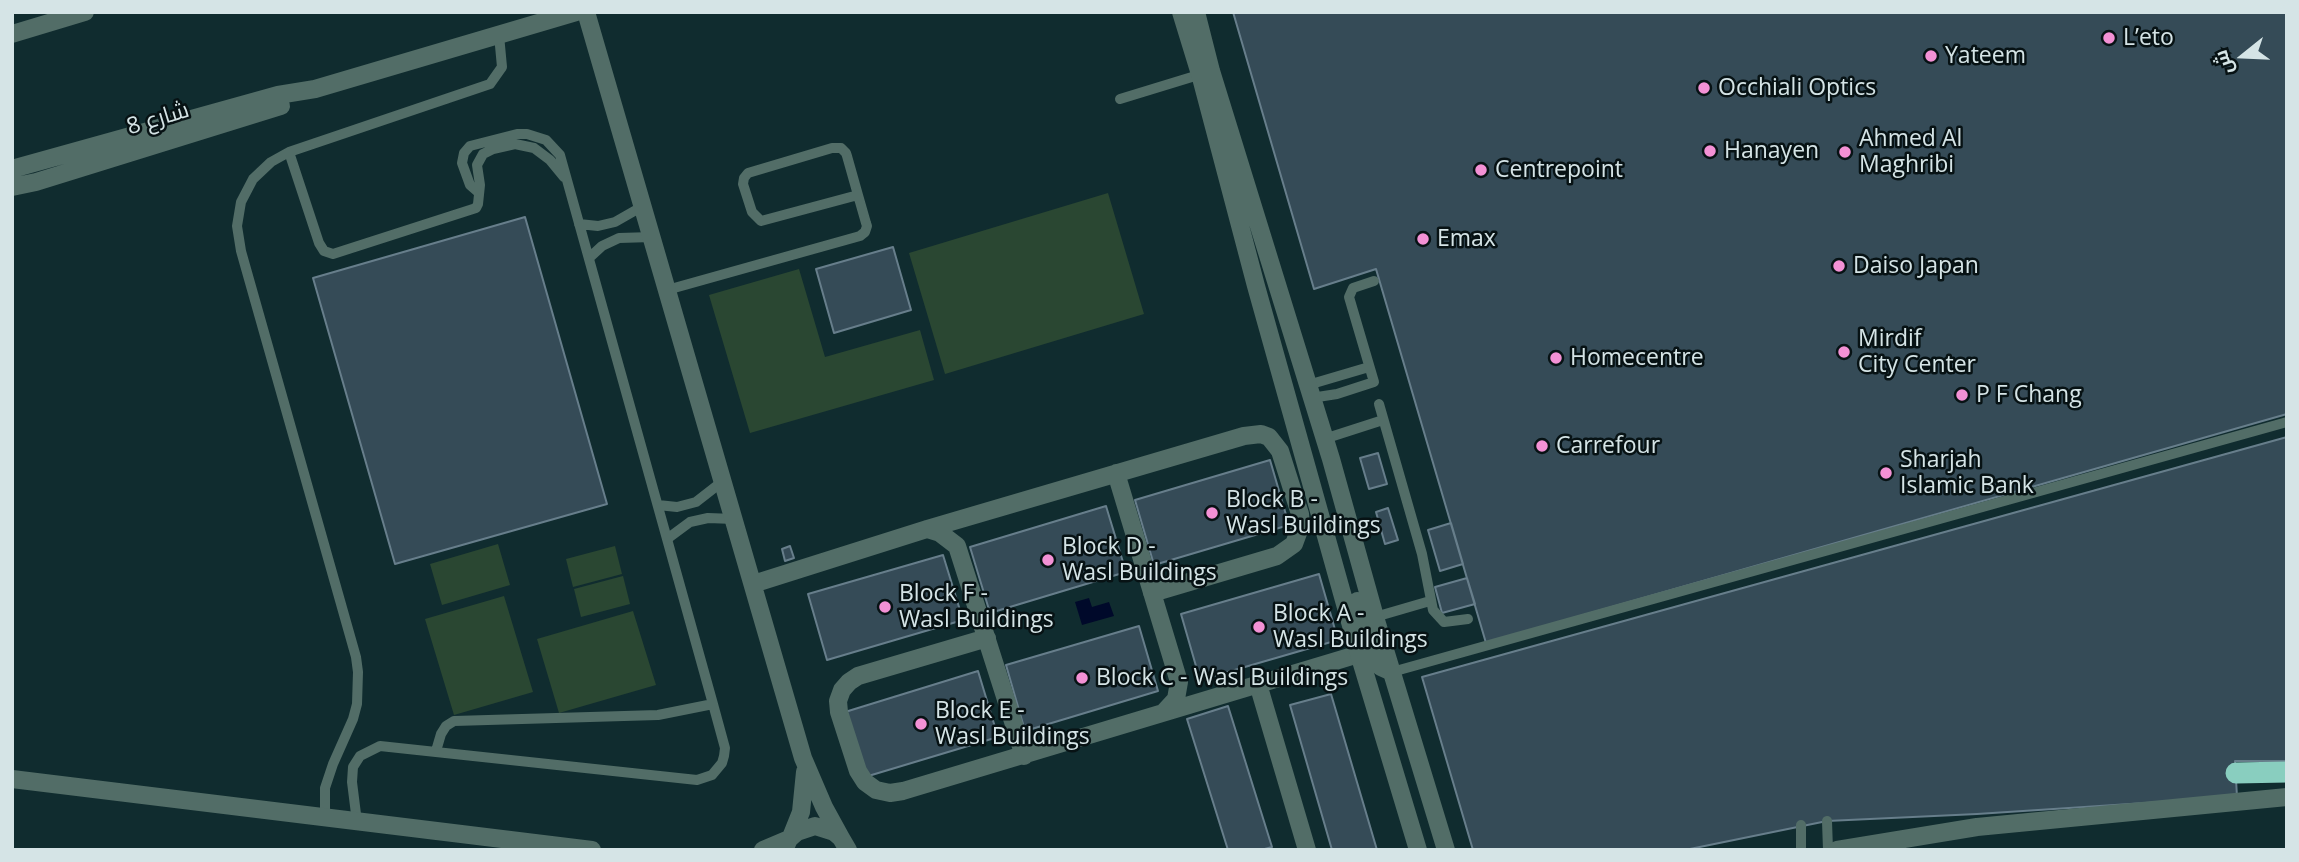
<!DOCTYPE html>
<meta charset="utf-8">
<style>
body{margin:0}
#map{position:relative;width:2299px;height:862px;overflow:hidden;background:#102c2f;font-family:"Open Sans",Cairo,sans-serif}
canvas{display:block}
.frame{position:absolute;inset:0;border:14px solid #d5e4e6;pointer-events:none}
.north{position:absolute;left:2208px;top:21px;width:70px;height:70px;-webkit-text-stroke:5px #071214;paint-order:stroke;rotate:252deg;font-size:19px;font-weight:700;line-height:28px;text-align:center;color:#d5e4e6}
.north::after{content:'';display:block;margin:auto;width:24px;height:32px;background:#d5e4e6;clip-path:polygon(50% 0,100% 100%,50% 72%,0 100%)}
</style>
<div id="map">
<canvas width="2299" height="862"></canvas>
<div class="frame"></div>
<div class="north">ش</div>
</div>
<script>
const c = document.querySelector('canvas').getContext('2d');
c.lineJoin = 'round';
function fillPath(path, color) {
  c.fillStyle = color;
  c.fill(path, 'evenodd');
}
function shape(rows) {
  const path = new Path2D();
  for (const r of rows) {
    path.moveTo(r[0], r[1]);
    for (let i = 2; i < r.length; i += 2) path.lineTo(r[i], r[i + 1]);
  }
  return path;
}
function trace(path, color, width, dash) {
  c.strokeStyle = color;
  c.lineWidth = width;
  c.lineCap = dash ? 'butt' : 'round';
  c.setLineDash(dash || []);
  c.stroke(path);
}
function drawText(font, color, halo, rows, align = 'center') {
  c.font = font + ' "Open Sans",Cairo,sans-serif';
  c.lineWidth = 5;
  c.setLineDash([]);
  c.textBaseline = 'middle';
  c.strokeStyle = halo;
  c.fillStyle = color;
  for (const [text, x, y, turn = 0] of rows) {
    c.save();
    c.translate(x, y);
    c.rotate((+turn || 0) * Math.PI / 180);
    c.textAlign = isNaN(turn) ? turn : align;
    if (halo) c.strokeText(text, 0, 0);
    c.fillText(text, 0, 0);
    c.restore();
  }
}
fillPath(shape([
 [1108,193,1144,314,945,374,909,253],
 [799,269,825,357,920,330,934,380,750,433,709,295],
 [498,544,510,585,442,605,430,564],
 [615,546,622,574,573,587,566,559],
 [623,576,630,604,581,617,574,589],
 [504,596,533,692,454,715,425,619],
 [633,611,656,685,559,713,537,639]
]), '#2a4732');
fillPath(shape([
 [1089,598,1092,607,1109,602,1114,616,1082,625,1075,602]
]), '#00092a');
const building = shape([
 [1233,12,2287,12,2287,414,1486,643,1376,269,1314,289,1233,12],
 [525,217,607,504,395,564,313,278,525,217],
 [893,247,911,310,834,333,816,269,893,247],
 [2287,437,2287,761,2235,761,2237,797,1977,814,1827,821,1685,850,1473,850,1422,677,2287,437],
 [1378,453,1387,484,1369,489,1360,458,1378,453],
 [1270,460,1289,525,1154,565,1135,500,1270,460],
 [1106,506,1126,572,990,613,970,547,1106,506],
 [1388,508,1398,540,1385,544,1376,512,1388,508],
 [1451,523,1463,564,1440,571,1428,530,1451,523],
 [790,546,794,558,785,561,782,549,790,546],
 [943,555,963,620,827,660,808,594,943,555],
 [1319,574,1338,640,1200,680,1181,614,1319,574],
 [1467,578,1475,604,1442,613,1435,587,1467,578],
 [1139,626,1158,691,1025,731,1006,665,1139,626],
 [978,671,998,737,865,777,845,712,978,671],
 [1331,694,1377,850,1332,850,1290,705,1331,694],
 [1228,706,1272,847,1261,850,1228,850,1187,719,1228,706]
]);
fillPath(building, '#354b57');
trace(building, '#677e8b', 2);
trace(shape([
 [1120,99,1205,73],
 [289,152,319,243,324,251,333,254,476,208,478,204,480,185,477,165,483,154,493,149,515,144,534,148,550,160,564,177],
 [579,224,598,226,615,222,643,206],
 [589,258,602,246,619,238,652,237],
 [667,290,860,236,865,232,867,226,866,223,858,195,847,156,846,153,841,148,832,148,748,173,744,178,743,184,752,212,761,221,858,195],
 [1308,385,1369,367],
 [1311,398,1337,394,1374,382,1349,297,1353,288,1374,281],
 [1379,404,1422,554,1433,610,1444,622,1468,619],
 [1324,439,1383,420],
 [658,505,677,507,696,502,723,481],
 [667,539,690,522,708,518,734,519],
 [1375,617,1430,601],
 [1392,672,2287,422],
 [436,751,441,734,446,726,454,721,658,715,713,704],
 [325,817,325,788,333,764,353,719,357,704,358,672,356,657,241,251,237,226,241,202,253,179,271,162,289,152,490,84,502,67,499,35],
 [1827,821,1828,850],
 [357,822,352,782,353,767,360,756,380,746,697,780,712,775,722,763,724,756,725,748,713,704,560,155,546,140,527,134,517,134,470,146,464,153,462,163,470,185,478,192],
 [1801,825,1801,850]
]), '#526d67', 10);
trace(shape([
 [586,12,803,758,824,807,841,838],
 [1116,473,1179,682,1176,699,1164,712],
 [927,529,940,533,957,546,1024,756],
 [753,584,927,529,1244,436,1261,434,1269,437,1280,451,1300,514,1301,525,1294,544,1277,556,1152,593],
 [987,638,858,676,849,682,842,690,838,701,839,712,858,771,865,782,876,790,890,793,903,791,1359,654],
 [1258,684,1307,850],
 [12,779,592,850],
 [791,837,801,812,805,772],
 [763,850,789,839],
 [784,850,789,839,797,832,815,826,834,832,841,838,848,850],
 [1837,850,1977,827,2287,797]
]), '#526d67', 18);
trace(shape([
 [1181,12,1200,74,1256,286,1359,654,1418,850],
 [1196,12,1211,71,1331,459,1375,617,1446,850],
 [12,34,85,12],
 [12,169,278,95,315,89,576,12],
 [12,187,36,182,281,106],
 [1357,601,1374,657,1381,667,1392,672]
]), '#526d67', 18);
trace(shape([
 [2236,773,2287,772]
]), '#89cebf', 21);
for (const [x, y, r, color] of [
 [2109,38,7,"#f391d5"],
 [1931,56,7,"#f391d5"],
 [1704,88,7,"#f391d5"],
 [1710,151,7,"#f391d5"],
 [1845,152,7,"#f391d5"],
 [1481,170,7,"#f391d5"],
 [1423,239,7,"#f391d5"],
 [1839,266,7,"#f391d5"],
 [1844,352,7,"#f391d5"],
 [1556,358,7,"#f391d5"],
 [1962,395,7,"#f391d5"],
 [1542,446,7,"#f391d5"],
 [1886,473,7,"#f391d5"],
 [1212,513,7,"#f391d5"],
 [1048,560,7,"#f391d5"],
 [885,607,7,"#f391d5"],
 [1259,627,7,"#f391d5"],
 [1082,678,7,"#f391d5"],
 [921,724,7,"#f391d5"]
]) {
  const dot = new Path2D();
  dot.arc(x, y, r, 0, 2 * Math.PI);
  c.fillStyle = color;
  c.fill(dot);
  trace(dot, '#071214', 2.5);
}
drawText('23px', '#d5e4e6', '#071214', [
 ["L’eto",2123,38],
 ["Yateem",1945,56],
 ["Occhiali Optics",1718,88],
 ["Ahmed Al",1859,139],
 ["Maghribi",1859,165],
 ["Hanayen",1724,151],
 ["Centrepoint",1495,170],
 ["Emax",1437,239],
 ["Daiso Japan",1853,266],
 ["Mirdif",1858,339],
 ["City Center",1858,365],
 ["Homecentre",1570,358],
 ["P F Chang",1976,395],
 ["Carrefour",1556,446],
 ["Sharjah",1900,460],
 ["Islamic Bank",1900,486],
 ["Block B -",1226,500],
 ["Wasl Buildings",1226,526],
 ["Block D -",1062,547],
 ["Wasl Buildings",1062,573],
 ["Block F -",899,594],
 ["Wasl Buildings",899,620],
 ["Block A -",1273,614],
 ["Wasl Buildings",1273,640],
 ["Block C - Wasl Buildings",1096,678],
 ["Block E -",935,711],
 ["Wasl Buildings",935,737]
], 'left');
drawText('23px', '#d5e4e6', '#071214', [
 ["شارع 8",158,119,-17]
]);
</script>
